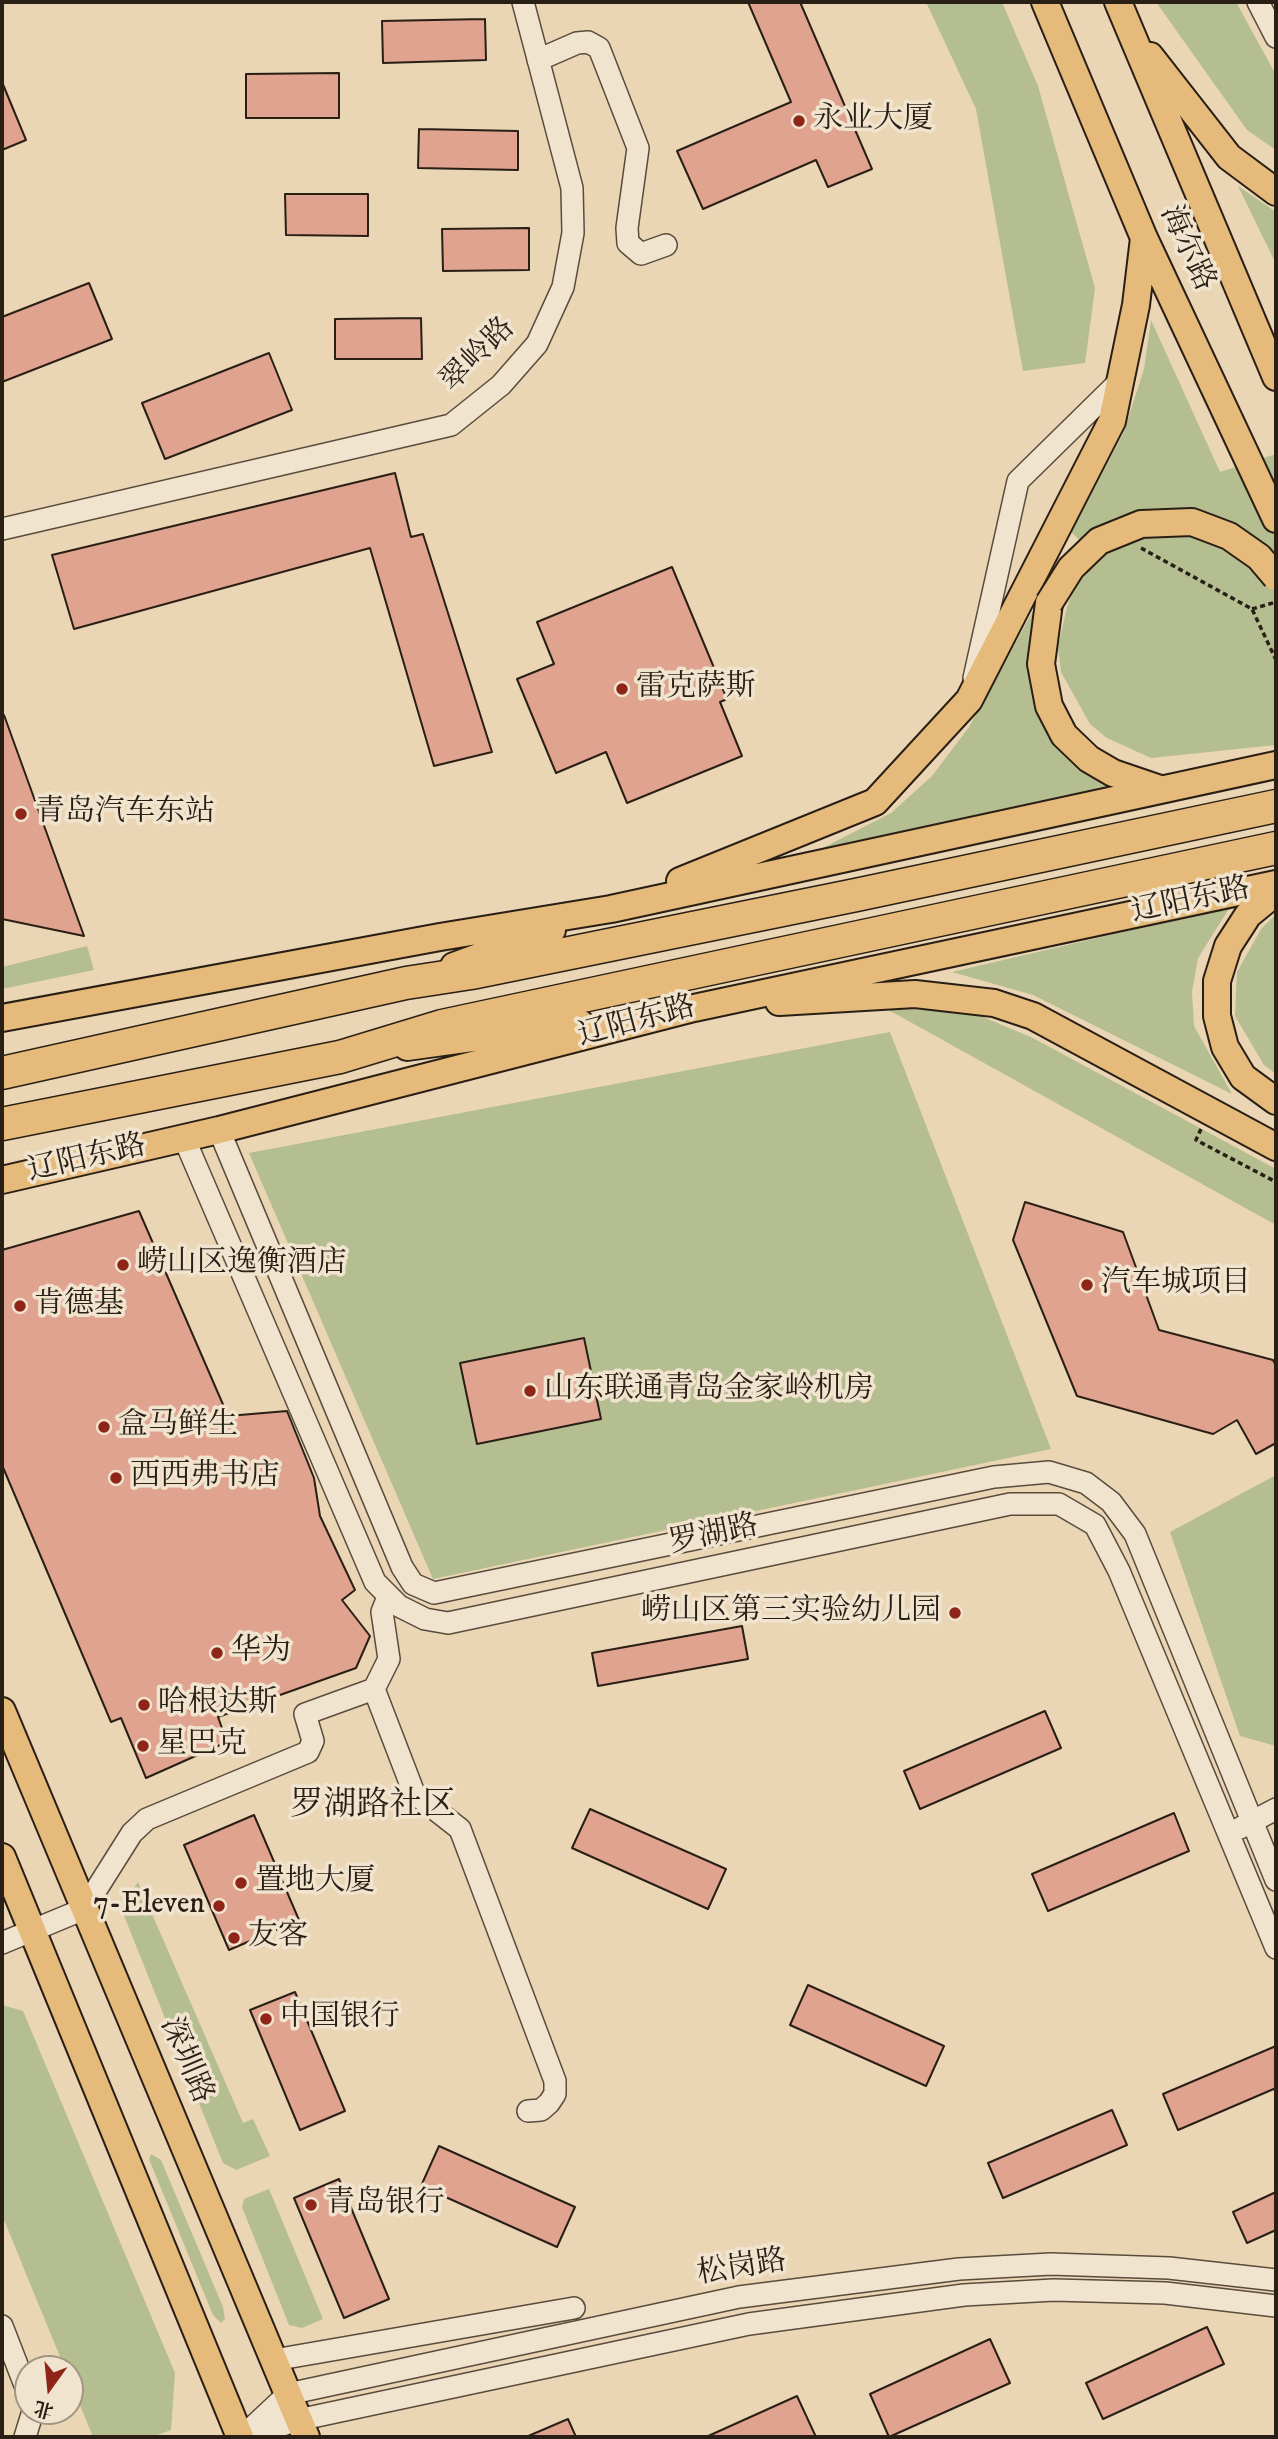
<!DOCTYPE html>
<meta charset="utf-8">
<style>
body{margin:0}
#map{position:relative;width:1278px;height:2439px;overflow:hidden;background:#ead5b5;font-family:"IM FELL DW Pica","Noto Serif SC",serif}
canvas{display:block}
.frame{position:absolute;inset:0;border:4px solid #291f14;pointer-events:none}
.north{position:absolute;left:14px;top:2355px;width:70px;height:70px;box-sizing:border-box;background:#f1e4cf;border:2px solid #a19584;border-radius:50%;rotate:195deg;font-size:19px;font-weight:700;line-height:28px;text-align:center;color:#291f14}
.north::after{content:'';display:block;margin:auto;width:24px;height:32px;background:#8f2418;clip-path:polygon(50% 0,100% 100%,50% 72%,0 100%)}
</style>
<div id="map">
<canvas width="1278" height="2439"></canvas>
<div class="frame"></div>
<div class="north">北</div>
</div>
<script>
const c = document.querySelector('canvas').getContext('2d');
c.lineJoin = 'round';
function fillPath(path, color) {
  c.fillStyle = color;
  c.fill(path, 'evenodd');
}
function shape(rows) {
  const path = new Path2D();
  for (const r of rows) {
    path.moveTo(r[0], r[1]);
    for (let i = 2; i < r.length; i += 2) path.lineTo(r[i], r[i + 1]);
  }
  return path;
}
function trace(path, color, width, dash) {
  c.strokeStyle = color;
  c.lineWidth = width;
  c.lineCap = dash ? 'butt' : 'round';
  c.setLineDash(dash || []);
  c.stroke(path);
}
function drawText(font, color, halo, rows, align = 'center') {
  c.font = font + ' "IM FELL DW Pica","Noto Serif SC",serif';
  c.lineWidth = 7;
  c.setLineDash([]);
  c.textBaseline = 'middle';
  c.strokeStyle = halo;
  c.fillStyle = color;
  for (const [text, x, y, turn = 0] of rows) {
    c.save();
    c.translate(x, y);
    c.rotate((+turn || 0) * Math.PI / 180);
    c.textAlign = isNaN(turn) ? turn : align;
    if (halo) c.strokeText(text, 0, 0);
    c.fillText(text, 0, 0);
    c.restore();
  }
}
fillPath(shape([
 [926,2,1002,2,1038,86,1095,288,1085,363,1023,371,976,109],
 [1156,2,1236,2,1276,75,1276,150,1247,130],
 [1238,186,1276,212,1276,264],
 [1151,320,1220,472,1276,454,1276,745,1151,758,1107,738,1090,724,1061,672,1058,647,1067,607,1074,588,1099,559,1071,532,1123,434,1144,369],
 [1043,593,1061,748,1089,776,1120,789,813,853,891,813,932,776,969,727],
 [1230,907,1198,958,1192,992,1194,1026,1232,1094,1033,995,952,972],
 [1276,914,1276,1074,1264,1065,1235,1016,1237,972,1261,929],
 [87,946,94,970,2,989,2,967],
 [885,1008,971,1012,1033,1038,1276,1169,1276,1225],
 [890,1032,1051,1449,433,1579,249,1153],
 [1276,1475,1276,1746,1240,1736,1170,1532],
 [138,1882,243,2123,253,2119,270,2156,236,2170,223,2163,121,1908],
 [2,2005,23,2011,175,2373,171,2430,152,2437,93,2437,70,2381,70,2369,65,2369,2,2215],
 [151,2154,161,2160,223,2307,225,2319,221,2323,213,2315,149,2159],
 [269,2189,323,2319,302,2328,289,2325,242,2207,244,2199]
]), '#b4be90');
const building = shape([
 [748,2,800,2,872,169,828,187,816,160,703,209,677,151,791,102,748,2],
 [485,19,486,60,383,63,382,21,485,19],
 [339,73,339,118,246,118,246,74,339,73],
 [2,82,26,140,2,150,2,82],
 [419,129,518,131,518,170,418,168,419,129],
 [285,194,368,194,368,236,286,235,285,194],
 [529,228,529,270,443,271,442,229,529,228],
 [89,283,112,339,2,382,2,317,89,283],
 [421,318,422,359,335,359,335,319,421,318],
 [269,353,292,410,165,459,142,403,269,353],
 [395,473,411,537,423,534,492,752,434,766,370,548,74,629,52,555,395,473],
 [672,567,727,699,720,702,742,756,627,803,606,752,556,773,517,679,554,664,537,622,672,567],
 [2,715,4,715,84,936,2,919,2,715],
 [1025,1202,1123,1232,1159,1330,1273,1360,1276,1366,1276,1443,1256,1454,1237,1420,1213,1434,1077,1396,1013,1240,1025,1202],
 [139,1211,228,1416,287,1411,314,1478,320,1516,355,1590,342,1600,370,1636,356,1668,218,1717,227,1742,146,1778,121,1718,111,1722,2,1465,2,1250,139,1211],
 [584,1338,601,1419,477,1444,460,1363,584,1338],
 [742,1626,748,1659,598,1686,592,1653,742,1626],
 [1045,1711,1061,1748,920,1809,904,1771,1045,1711],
 [590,1809,726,1869,708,1909,572,1848,590,1809],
 [1174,1813,1189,1851,1048,1911,1032,1874,1174,1813],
 [254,1815,299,1920,229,1950,184,1845,254,1815],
 [808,1985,944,2046,926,2086,790,2025,808,1985],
 [295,1992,345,2111,300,2130,250,2010,295,1992],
 [1276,2046,1276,2088,1178,2130,1163,2094,1276,2046],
 [1112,2110,1127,2145,1003,2198,988,2163,1112,2110],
 [439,2146,575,2207,557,2247,421,2186,439,2146],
 [339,2179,389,2299,344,2318,294,2198,339,2179],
 [1276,2192,1276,2230,1247,2243,1233,2212,1276,2192],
 [1207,2327,1224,2364,1103,2419,1086,2383,1207,2327],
 [990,2339,1010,2383,889,2437,870,2394,990,2339],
 [797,2396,816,2437,706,2437,797,2396],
 [568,2419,576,2437,526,2437,568,2419]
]);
fillPath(building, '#dfa38f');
trace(building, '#291f14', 2);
const minor = shape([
 [1258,2,1276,37],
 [538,60,577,43,588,42,599,48,638,148,627,228,628,243,641,254,666,245],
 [2,529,451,425,501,385,537,344,563,287,573,233,572,188,523,2],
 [974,678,1018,481,1120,381],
 [219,1130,402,1567,413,1584,434,1593,994,1477,1049,1472,1086,1483,1111,1502,1135,1534,1276,1880],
 [184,1138,375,1582,399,1606,425,1619,448,1623,1010,1504,1059,1504,1095,1525,1119,1571,1276,1948],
 [374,1689,414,1793,460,1829,555,2081,555,2094,549,2103,541,2110,528,2111],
 [1240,1828,1276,1809],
 [2,1943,84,1909,132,1833,147,1819,308,1752,313,1741,305,1714,374,1689,389,1659,382,1612,388,1597],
 [2,2326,28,2393],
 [274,2360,574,2308],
 [248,2436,298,2420,749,2324,964,2295,1054,2290,1165,2293,1276,2306],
 [25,2437,33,2411],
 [242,2437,288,2394,739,2297,959,2269,1051,2264,1169,2268,1276,2280]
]);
const major = shape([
 [1045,2,1144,238,1276,519],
 [1118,2,1276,377],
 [1150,56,1229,157,1276,192],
 [1049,603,1041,664,1049,706,1064,735,1089,759,1113,773,1160,789],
 [680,881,875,802,969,700,1112,421,1136,305,1144,238],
 [1276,892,1248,915,1228,946,1217,981,1217,1016,1225,1047,1243,1077,1276,1101],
 [454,966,552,930],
 [779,1002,915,994,994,1003,1033,1016,1276,1147],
 [2,1018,440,937,611,909,1276,765],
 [407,1047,580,1023],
 [2,1180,219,1130,694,1008,1276,884],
 [2,1711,306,2437],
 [2,1857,240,2437]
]);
const highway = shape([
 [2,1073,406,983,471,973,856,895,1276,806],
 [2,1124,340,1057,442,1026,1276,848]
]);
trace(minor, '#594c3c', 24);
trace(major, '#291f14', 30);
trace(highway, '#291f14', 35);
trace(shape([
 [1141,548,1252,609,1276,660],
 [1252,609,1276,602],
 [1201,1129,1196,1140,1276,1182]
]), '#291f14', 3.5, [5, 3.5]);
trace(minor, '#f1e4cf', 21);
trace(major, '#e5ba7a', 26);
trace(highway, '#e5ba7a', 32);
const majorBridge = shape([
 [1049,603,1071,568,1099,541,1141,524,1192,522,1229,536,1259,557,1276,577]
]);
trace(majorBridge, '#291f14', 30, []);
trace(majorBridge, '#e5ba7a', 26);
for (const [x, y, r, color] of [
 [799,121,7,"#8f2418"],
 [622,689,7,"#8f2418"],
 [21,814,7,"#8f2418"],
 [123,1265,7,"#8f2418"],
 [1087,1285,7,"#8f2418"],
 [20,1306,7,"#8f2418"],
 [530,1391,7,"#8f2418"],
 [104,1427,7,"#8f2418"],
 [116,1478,7,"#8f2418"],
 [955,1613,7,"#8f2418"],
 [217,1653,7,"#8f2418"],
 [144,1705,7,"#8f2418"],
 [143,1746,7,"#8f2418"],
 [241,1883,7,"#8f2418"],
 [219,1906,7,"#8f2418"],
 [234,1938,7,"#8f2418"],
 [266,2019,7,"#8f2418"],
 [311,2205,7,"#8f2418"]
]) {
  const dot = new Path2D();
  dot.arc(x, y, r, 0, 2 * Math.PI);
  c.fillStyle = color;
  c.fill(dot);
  trace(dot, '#f1e4cf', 2.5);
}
drawText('30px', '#291f14', '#f1e4cf', [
 ["永业大厦",813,121],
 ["雷克萨斯",636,689],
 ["青岛汽车东站",35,814],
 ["崂山区逸衡酒店",137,1265],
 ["汽车城项目",1101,1285],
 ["肯德基",34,1306],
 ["山东联通青岛金家岭机房",544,1391],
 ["盒马鲜生",118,1427],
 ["西西弗书店",130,1478],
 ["崂山区第三实验幼儿园",941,1613,"right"],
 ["华为",231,1653],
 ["哈根达斯",158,1705],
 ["星巴克",157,1746],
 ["置地大厦",255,1883],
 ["7-Eleven",205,1906,"right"],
 ["友客",248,1938],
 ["中国银行",280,2019],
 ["青岛银行",325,2205]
], 'left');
drawText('30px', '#291f14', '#f1e4cf', [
 ["海尔路",1186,249,65],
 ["翠岭路",479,356,-45],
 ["辽阳东路",1191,902,-12],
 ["辽阳东路",637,1023,-15],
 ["辽阳东路",87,1160,-13],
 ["罗湖路",714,1536,-12],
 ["深圳路",185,2061,67],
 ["松岗路",742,2269,-9]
]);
drawText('33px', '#291f14', '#f1e4cf', [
 ["罗湖路社区",373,1807]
]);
</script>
